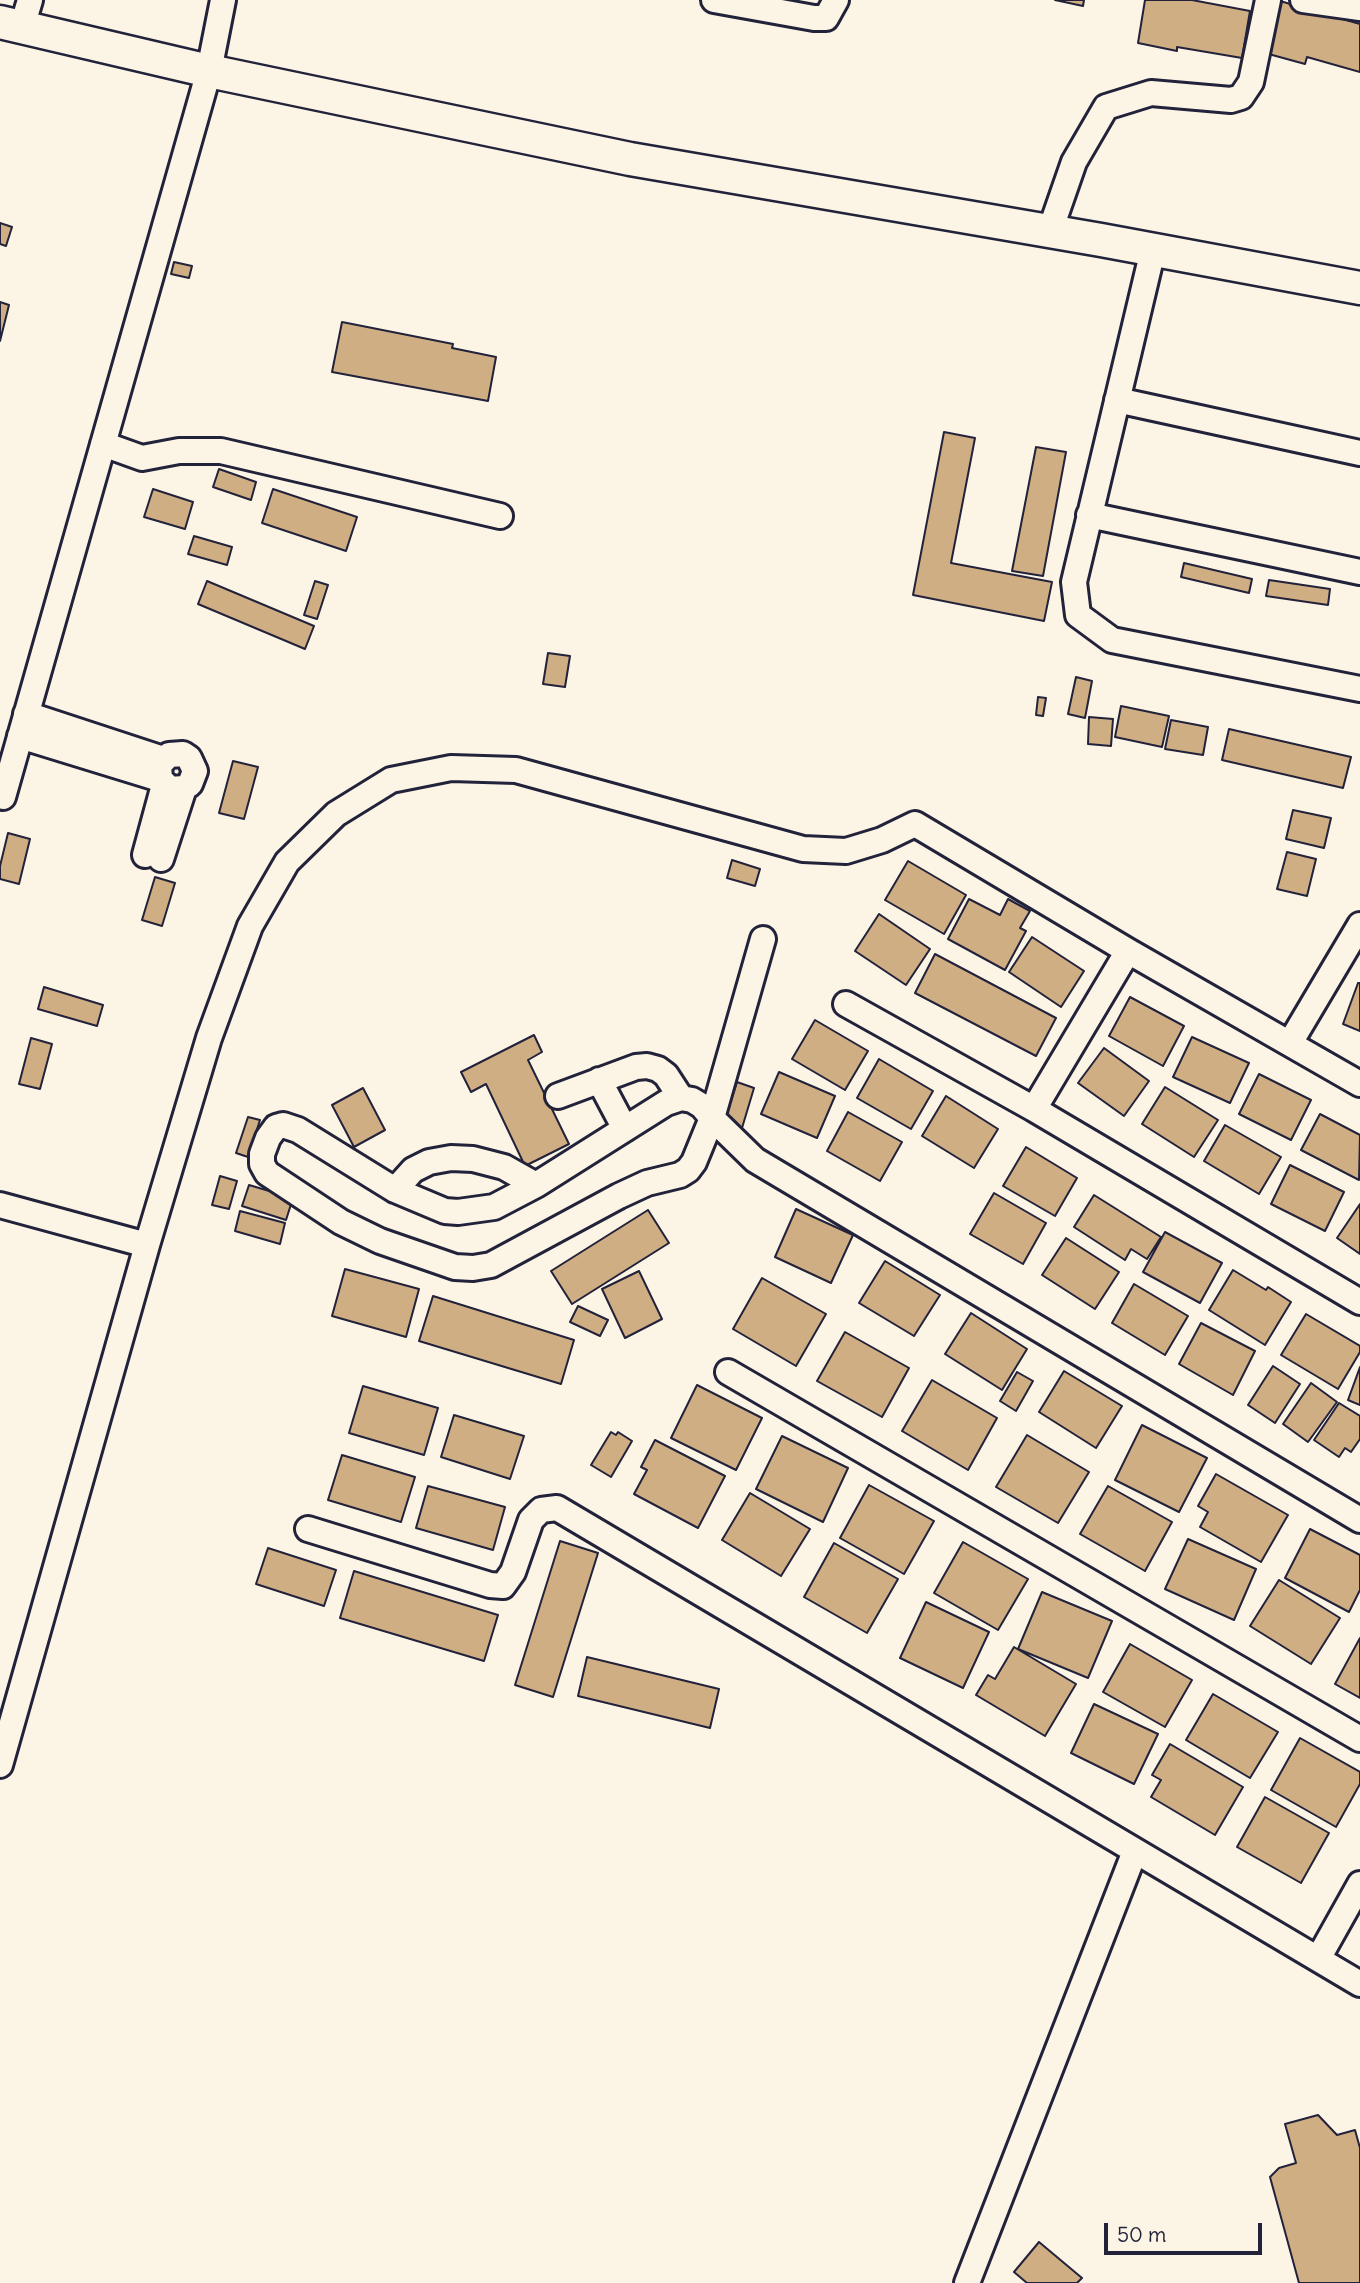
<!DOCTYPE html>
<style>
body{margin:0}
#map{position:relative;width:1360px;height:2283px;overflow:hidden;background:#fcf5e5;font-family:Delius,sans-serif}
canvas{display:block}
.scale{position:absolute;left:1104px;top:2223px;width:158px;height:32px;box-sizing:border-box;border:4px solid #22223b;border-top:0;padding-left:9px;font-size:21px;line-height:24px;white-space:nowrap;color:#22223b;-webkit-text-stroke:5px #fcf5e5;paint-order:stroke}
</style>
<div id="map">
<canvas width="1360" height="2283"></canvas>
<div class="scale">50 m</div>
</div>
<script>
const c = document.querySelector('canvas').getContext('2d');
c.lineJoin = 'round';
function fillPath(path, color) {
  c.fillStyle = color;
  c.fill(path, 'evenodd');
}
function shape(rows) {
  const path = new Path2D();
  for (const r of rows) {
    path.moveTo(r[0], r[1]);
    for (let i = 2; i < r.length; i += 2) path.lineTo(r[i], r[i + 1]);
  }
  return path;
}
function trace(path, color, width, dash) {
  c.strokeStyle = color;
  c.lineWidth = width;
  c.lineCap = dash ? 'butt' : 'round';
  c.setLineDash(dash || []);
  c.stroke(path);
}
const building = shape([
 [1055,0,1084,0,1083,6,1055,0],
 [1145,0,1192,0,1250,11,1242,58,1177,47,1177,51,1138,43,1145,0],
 [1280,1,1360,24,1360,72,1307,57,1305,64,1265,53,1280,1],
 [0,223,12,227,6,246,0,244,0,223],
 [174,262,192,266,189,278,171,274,174,262],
 [0,302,9,305,0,341,0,302],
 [342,322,453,344,452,348,496,357,488,401,332,372,342,322],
 [944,432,975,438,951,563,1052,582,1044,621,913,595,944,432],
 [1036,447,1066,452,1043,576,1012,571,1036,447],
 [219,469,256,482,251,500,213,487,219,469],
 [153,489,193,502,185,529,144,517,153,489],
 [273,489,357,517,346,551,262,523,273,489],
 [194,536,232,547,227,565,188,554,194,536],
 [1184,563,1252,579,1249,593,1181,577,1184,563],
 [1269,580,1330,589,1328,605,1266,596,1269,580],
 [207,581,314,626,305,649,198,604,207,581],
 [315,581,328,585,317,619,304,615,315,581],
 [548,653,570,656,565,687,543,684,548,653],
 [1076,677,1092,681,1085,718,1068,714,1076,677],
 [1038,697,1046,698,1043,716,1036,715,1038,697],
 [1121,706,1169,716,1162,747,1115,737,1121,706],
 [1089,717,1113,719,1111,746,1088,744,1089,717],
 [1171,720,1208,727,1203,755,1165,749,1171,720],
 [1229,729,1351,757,1343,788,1222,760,1229,729],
 [233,761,258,767,244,819,219,813,233,761],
 [1293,810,1331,818,1324,848,1286,839,1293,810],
 [8,833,30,839,19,884,0,879,0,866,8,833],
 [1287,852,1316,859,1307,896,1277,889,1287,852],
 [732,860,760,869,755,886,727,878,732,860],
 [908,861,966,895,944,934,885,900,908,861],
 [155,877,175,883,162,926,142,920,155,877],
 [969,899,1000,915,1008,899,1030,911,1020,928,1026,931,1005,970,948,939,969,899],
 [879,914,930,949,906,985,855,951,879,914],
 [1032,937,1084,971,1061,1007,1009,972,1032,937],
 [935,954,1056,1018,1036,1056,915,993,935,954],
 [1358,983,1360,983,1360,1031,1343,1024,1358,983],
 [44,987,103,1005,97,1026,38,1009,44,987],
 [1130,997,1184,1026,1163,1066,1109,1036,1130,997],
 [815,1020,868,1051,845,1090,792,1059,815,1020],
 [534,1035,542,1052,528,1060,569,1144,525,1166,486,1084,471,1092,461,1072,534,1035],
 [1192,1037,1249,1063,1230,1103,1173,1077,1192,1037],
 [31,1038,52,1044,40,1089,19,1084,31,1038],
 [1104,1048,1149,1081,1124,1116,1078,1083,1104,1048],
 [879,1059,933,1091,911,1129,857,1098,879,1059],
 [779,1072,835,1096,817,1138,761,1114,779,1072],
 [1259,1074,1311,1100,1291,1140,1239,1114,1259,1074],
 [737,1082,754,1088,742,1128,724,1122,737,1082],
 [1165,1087,1218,1120,1194,1157,1142,1124,1165,1087],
 [363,1088,385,1130,354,1147,332,1105,363,1088],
 [946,1096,998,1129,974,1168,922,1136,946,1096],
 [848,1112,902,1142,880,1181,827,1151,848,1112],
 [1320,1114,1360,1135,1359,1180,1301,1150,1320,1114],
 [248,1117,260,1120,248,1157,236,1153,248,1117],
 [1225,1125,1281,1157,1259,1194,1204,1161,1225,1125],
 [1026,1147,1077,1178,1055,1216,1003,1186,1026,1147],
 [1290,1165,1344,1192,1325,1231,1271,1204,1290,1165],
 [220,1176,237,1181,229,1209,212,1205,220,1176],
 [249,1185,293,1198,286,1220,242,1206,249,1185],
 [994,1193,1046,1223,1023,1264,970,1234,994,1193],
 [1094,1195,1161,1237,1147,1259,1131,1249,1125,1260,1074,1227,1094,1195],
 [1360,1204,1360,1254,1337,1238,1360,1204],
 [796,1209,853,1235,831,1283,775,1257,796,1209],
 [648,1210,669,1243,572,1304,551,1271,648,1210],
 [240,1211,285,1223,280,1244,235,1231,240,1211],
 [1165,1232,1222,1263,1200,1303,1143,1272,1165,1232],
 [1066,1238,1119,1272,1095,1309,1042,1275,1066,1238],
 [885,1261,940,1295,914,1336,859,1303,885,1261],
 [345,1269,419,1289,406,1337,332,1316,345,1269],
 [1233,1270,1266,1290,1268,1287,1291,1302,1265,1345,1209,1310,1233,1270],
 [639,1271,662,1319,625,1338,602,1289,639,1271],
 [762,1278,826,1314,796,1366,733,1329,762,1278],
 [1134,1284,1188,1316,1165,1355,1112,1323,1134,1284],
 [433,1296,574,1340,561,1384,419,1341,433,1296],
 [578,1306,608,1320,600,1336,570,1322,578,1306],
 [971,1313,1027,1349,1002,1390,945,1354,971,1313],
 [1306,1314,1360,1346,1360,1352,1338,1389,1281,1355,1306,1314],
 [1201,1323,1255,1351,1233,1395,1179,1364,1201,1323],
 [845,1332,909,1368,882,1417,817,1381,845,1332],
 [1273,1366,1300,1384,1275,1423,1248,1405,1273,1366],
 [1360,1367,1360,1405,1348,1400,1360,1367],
 [1064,1371,1122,1406,1096,1448,1039,1412,1064,1371],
 [1017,1372,1033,1381,1016,1411,1000,1401,1017,1372],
 [932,1380,997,1418,968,1470,902,1431,932,1380],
 [1311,1383,1337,1402,1308,1442,1283,1424,1311,1383],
 [697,1385,762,1418,736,1470,671,1438,697,1385],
 [363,1386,438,1408,424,1455,349,1433,363,1386],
 [1339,1403,1360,1416,1360,1439,1351,1452,1345,1448,1339,1457,1314,1440,1339,1403],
 [454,1415,524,1436,510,1479,441,1457,454,1415],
 [1142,1425,1207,1458,1179,1512,1115,1480,1142,1425],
 [611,1432,616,1435,618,1432,632,1441,611,1477,591,1465,611,1432],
 [1027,1435,1089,1472,1058,1523,996,1487,1027,1435],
 [782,1436,848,1468,823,1522,756,1489,782,1436],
 [655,1440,725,1476,698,1528,634,1494,647,1470,641,1467,655,1440],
 [342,1455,415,1477,401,1522,328,1500,342,1455],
 [1216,1474,1288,1515,1261,1562,1200,1527,1208,1512,1198,1506,1216,1474],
 [869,1485,934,1521,904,1574,840,1538,869,1485],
 [428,1486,505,1507,493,1550,416,1528,428,1486],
 [1108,1486,1172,1522,1145,1571,1080,1534,1108,1486],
 [750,1493,810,1529,781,1576,722,1540,750,1493],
 [1310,1529,1360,1555,1360,1590,1349,1612,1285,1578,1310,1529],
 [1188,1539,1256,1569,1234,1620,1165,1589,1188,1539],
 [560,1541,598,1553,553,1697,515,1685,560,1541],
 [963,1542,1028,1579,998,1630,934,1593,963,1542],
 [834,1543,898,1579,867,1633,804,1597,834,1543],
 [268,1548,336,1570,324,1606,256,1584,268,1548],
 [354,1571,498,1615,484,1661,340,1618,354,1571],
 [1279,1580,1340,1618,1311,1664,1250,1626,1279,1580],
 [1042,1592,1112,1621,1088,1678,1018,1649,1042,1592],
 [926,1602,989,1632,963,1688,900,1658,926,1602],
 [1360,1638,1360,1698,1335,1684,1360,1638],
 [1130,1644,1192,1680,1165,1727,1103,1692,1130,1644],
 [1014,1647,1076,1684,1045,1736,976,1695,988,1675,995,1679,1014,1647],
 [587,1657,719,1689,710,1728,578,1696,587,1657],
 [1213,1694,1278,1732,1250,1778,1186,1740,1213,1694],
 [1094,1704,1158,1734,1134,1784,1071,1753,1094,1704],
 [1300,1738,1360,1772,1360,1784,1336,1827,1271,1790,1300,1738],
 [1170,1744,1243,1787,1215,1835,1151,1797,1161,1780,1152,1775,1170,1744],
 [1265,1797,1329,1833,1301,1883,1237,1847,1265,1797],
 [1318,2115,1337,2135,1355,2130,1360,2148,1360,2283,1299,2283,1270,2177,1279,2168,1296,2163,1285,2124,1318,2115],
 [1039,2242,1082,2278,1077,2283,1027,2283,1014,2272,1039,2242]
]);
fillPath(building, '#d0ae83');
trace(building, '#22223b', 2);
const minor = shape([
 [714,0,814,18,826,18,836,0],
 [1303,0,1360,8],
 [22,27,30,0],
 [1050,231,1074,162,1106,107,1151,93,1231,100,1241,97,1251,82,1268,0],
 [1153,250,1074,582,1078,615,1112,640,1360,689],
 [1117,400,1360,453],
 [103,444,142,458,179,451,221,451,500,516],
 [1089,515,1360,572],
 [26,714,163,759],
 [20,736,160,779],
 [3,797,209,71,223,0],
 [145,855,164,785],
 [161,859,184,788,190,784,195,771,189,758,183,754,169,755,159,765,160,779,170,789,184,788],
 [763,939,712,1118,755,1160,1360,1520],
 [846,1004,1034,1109,1360,1302],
 [1290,1043,1360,925],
 [599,1080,625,1129],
 [558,1096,636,1067,647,1066,658,1069,666,1075,681,1098],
 [681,1098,692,1100,702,1106,712,1118,694,1162,688,1170,680,1175,647,1183,619,1196,491,1265,473,1268,455,1267,380,1241,341,1222,267,1173,262,1164,262,1154,268,1138,276,1127,283,1125,298,1130,395,1190,445,1211,458,1212,494,1207,536,1185,666,1103,681,1098],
 [1034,1109,1128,951],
 [395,1190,413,1170,429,1162,451,1158,473,1159,504,1167,536,1185],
 [0,1205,147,1245],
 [728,1372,1360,1739],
 [308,1529,490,1585,503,1586,513,1572,531,1520,541,1510,557,1508,1360,1984],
 [0,1765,147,1245,209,1038,250,926,287,862,336,814,391,780,451,768,516,770,803,849,846,851,882,840,915,824,1128,951,1360,1084],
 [1318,1959,1360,1884],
 [967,2283,1135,1851]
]);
const major = shape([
 [0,22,209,71,630,159,1101,240,1360,288]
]);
trace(minor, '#22223b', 30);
trace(major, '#22223b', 37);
trace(minor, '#fcf5e5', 24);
trace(major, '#fcf5e5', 32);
</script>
